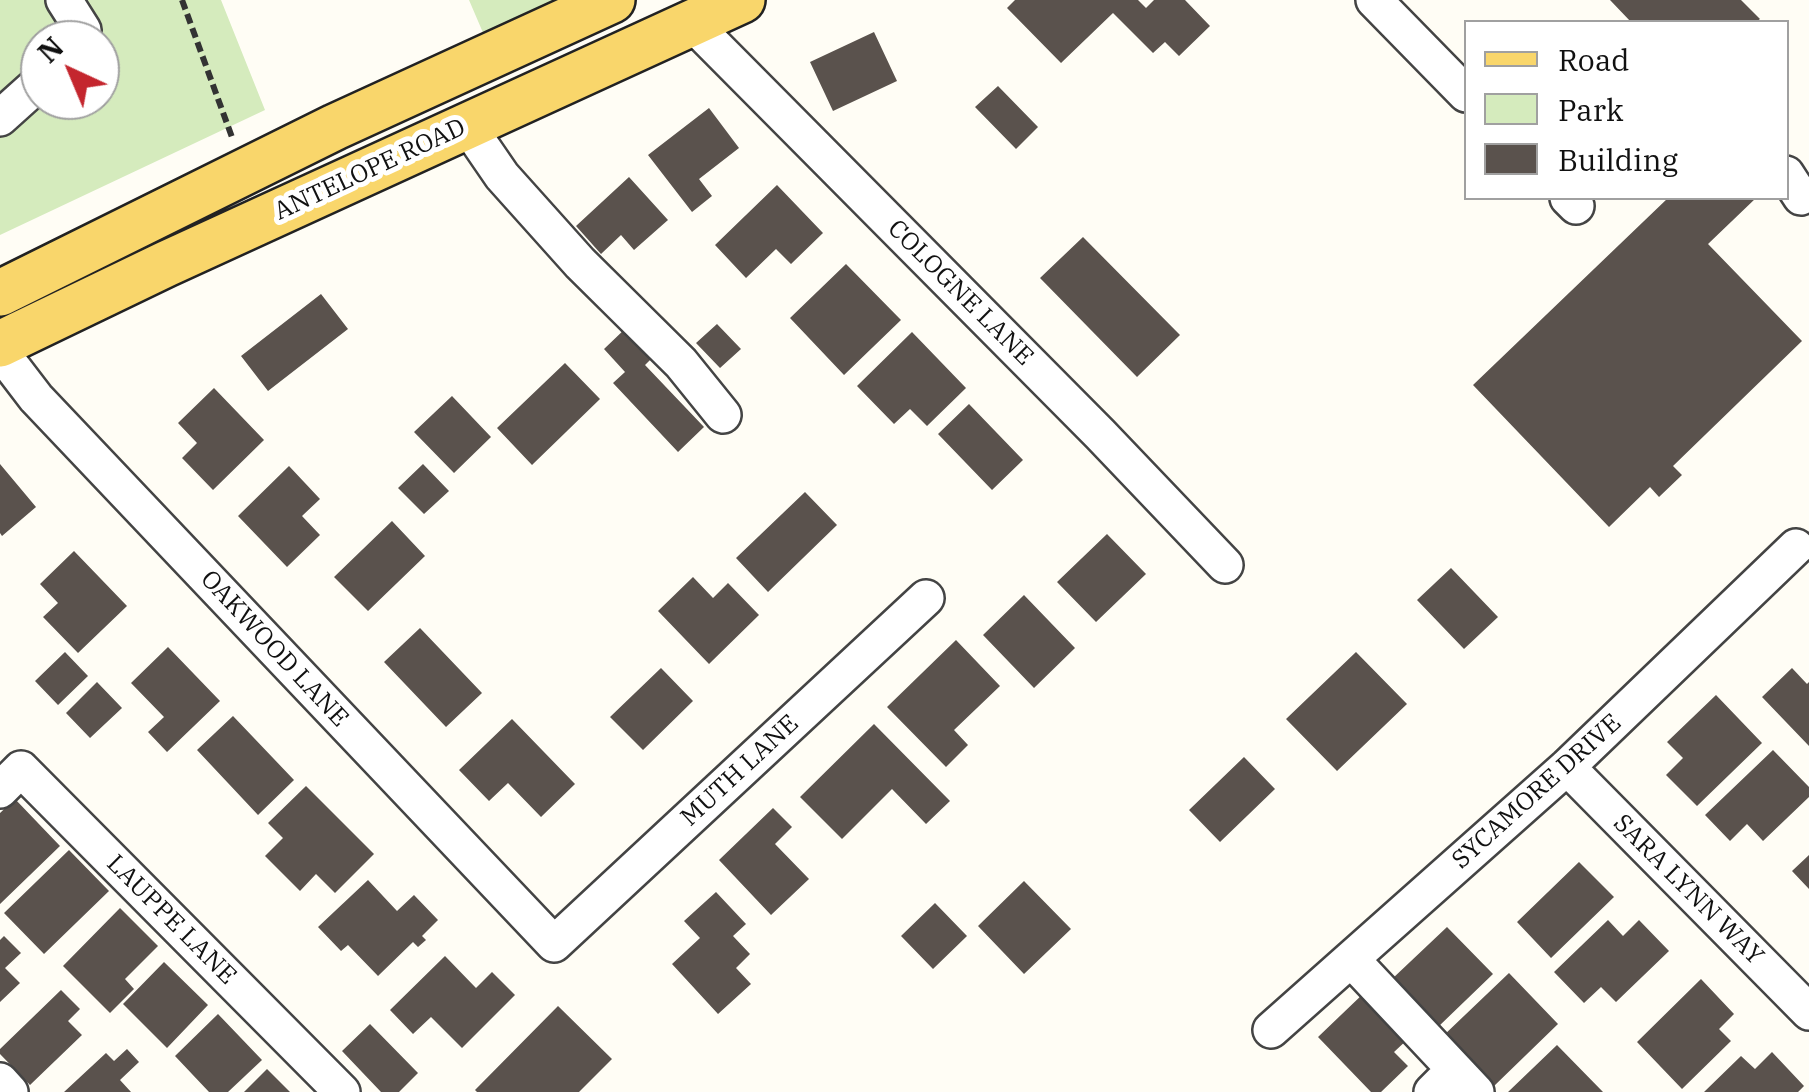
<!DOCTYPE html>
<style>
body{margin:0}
#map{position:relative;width:1809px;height:1092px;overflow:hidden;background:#fffdf5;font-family:"IBM Plex Serif",serif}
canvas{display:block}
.legend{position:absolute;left:1464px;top:20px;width:325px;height:180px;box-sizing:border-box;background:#fff;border:2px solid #a0a0a0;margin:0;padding:12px 18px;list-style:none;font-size:30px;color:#111}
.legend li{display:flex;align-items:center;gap:20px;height:50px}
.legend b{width:50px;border:2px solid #a0a0a0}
.north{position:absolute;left:20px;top:20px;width:100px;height:100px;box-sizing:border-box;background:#fff;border:2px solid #a0a0a0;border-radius:50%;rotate:316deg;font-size:28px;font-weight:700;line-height:40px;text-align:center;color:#111}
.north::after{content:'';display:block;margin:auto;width:35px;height:45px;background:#c4262e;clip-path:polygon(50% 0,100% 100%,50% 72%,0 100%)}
</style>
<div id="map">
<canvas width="1809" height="1092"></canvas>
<ul class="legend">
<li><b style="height:12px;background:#f9d66b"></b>Road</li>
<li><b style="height:28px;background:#d5ebbd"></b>Park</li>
<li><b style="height:28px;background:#5a524d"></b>Building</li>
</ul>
<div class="north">N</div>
</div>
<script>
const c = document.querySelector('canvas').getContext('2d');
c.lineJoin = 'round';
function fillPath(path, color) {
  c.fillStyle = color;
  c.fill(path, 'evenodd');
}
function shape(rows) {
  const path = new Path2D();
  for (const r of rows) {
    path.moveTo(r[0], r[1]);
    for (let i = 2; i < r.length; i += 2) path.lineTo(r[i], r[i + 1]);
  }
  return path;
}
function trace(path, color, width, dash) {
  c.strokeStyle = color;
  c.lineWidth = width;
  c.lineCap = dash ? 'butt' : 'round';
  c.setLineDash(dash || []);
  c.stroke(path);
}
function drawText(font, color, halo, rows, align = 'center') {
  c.font = font + ' "IBM Plex Serif",serif';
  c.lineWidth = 10;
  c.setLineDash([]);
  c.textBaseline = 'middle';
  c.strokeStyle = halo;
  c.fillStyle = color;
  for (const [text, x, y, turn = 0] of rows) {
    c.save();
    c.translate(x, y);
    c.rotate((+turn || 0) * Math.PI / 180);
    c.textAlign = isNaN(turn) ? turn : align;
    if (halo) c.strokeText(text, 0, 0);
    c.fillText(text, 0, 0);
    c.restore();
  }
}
fillPath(shape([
 [0,0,221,0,265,110,0,235],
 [40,40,100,40,100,100,40,100],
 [469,0,562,0,484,35]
]), '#d5ebbd');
fillPath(shape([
 [1015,0,1138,0,1146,8,1154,0,1185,0,1210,26,1179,56,1165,42,1153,53,1113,13,1061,63,1007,8],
 [1610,0,1741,0,1760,19,1756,22,1631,22],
 [874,32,897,81,833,111,810,62],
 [998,86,1038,127,1016,149,975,107],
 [709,108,739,148,699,179,712,196,692,212,648,155],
 [629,177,668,220,634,250,621,235,601,254,576,226],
 [777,185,823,233,791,264,776,249,746,278,715,245],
 [1668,198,1756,198,1708,244,1802,341,1673,466,1682,475,1659,497,1650,487,1609,527,1473,385],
 [1083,237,1180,335,1137,377,1040,278],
 [846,264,901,320,844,375,790,318],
 [321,294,348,329,268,391,241,356],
 [717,324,741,349,720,368,696,343],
 [627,327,655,355,645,365,704,427,678,452,613,383,625,372,604,349],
 [912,332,966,388,927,426,910,409,894,424,857,386],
 [565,363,600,399,532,465,497,428],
 [214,388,264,440,213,490,182,458,197,443,178,423],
 [452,396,491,437,454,473,414,432],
 [969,404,1023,460,992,490,938,434],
 [0,464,36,507,2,536,0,533],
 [423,464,449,491,424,514,398,488],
 [289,466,320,499,302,516,320,535,287,567,238,516],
 [805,492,837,525,768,592,736,558],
 [392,521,425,556,368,611,334,577],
 [1107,534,1146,574,1096,622,1057,582],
 [74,551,127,606,78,653,43,617,58,603,40,584],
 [1451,568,1498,617,1464,649,1417,600],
 [693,577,713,598,728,583,759,615,709,664,658,611],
 [1024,595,1075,648,1034,688,983,635],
 [420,628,482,693,446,727,384,662],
 [956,640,1000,686,954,730,968,745,946,767,887,707],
 [168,647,220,701,167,752,148,732,164,717,131,683],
 [65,652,88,676,58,705,35,681],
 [1356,652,1407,704,1337,771,1286,719],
 [661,668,693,701,643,750,610,717],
 [1792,668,1807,684,1809,682,1809,746,1762,697],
 [97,682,122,708,90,738,66,713],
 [1716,695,1762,743,1697,806,1666,775,1683,758,1667,742],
 [233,716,294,780,258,815,197,750],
 [512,719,575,784,541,817,508,783,489,801,459,770],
 [874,724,950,801,926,824,892,789,842,839,800,797],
 [1773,750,1809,787,1809,797,1763,841,1747,824,1730,841,1705,815],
 [1244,757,1275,789,1220,842,1189,810],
 [306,786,374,854,335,893,316,874,300,891,265,856,283,838,268,823],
 [15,799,60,846,0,904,0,813],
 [773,808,792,827,775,844,809,879,771,915,719,860],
 [69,850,109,891,44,954,4,913],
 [1809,855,1809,889,1792,871],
 [1579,862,1614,897,1551,958,1517,922],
 [368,880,397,911,414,895,438,920,422,936,426,940,418,947,413,942,378,976,348,945,341,951,318,927],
 [1024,881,1071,929,1024,974,978,926],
 [716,892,746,924,733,936,750,954,736,968,751,984,718,1014,672,964,700,938,684,921],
 [935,903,967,936,933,969,901,936],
 [120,908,158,946,125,979,134,989,110,1013,63,966],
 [1608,920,1623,936,1639,920,1669,951,1616,1002,1601,987,1584,1003,1554,972],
 [1447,927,1493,974,1438,1027,1392,979],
 [4,936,21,953,5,968,20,983,0,1002,0,940],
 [445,956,476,988,492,972,515,995,462,1048,431,1017,413,1034,390,1010],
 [164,962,208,1005,167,1048,123,1004],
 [1509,973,1558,1024,1493,1087,1443,1036],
 [1701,979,1734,1014,1719,1029,1731,1041,1682,1089,1637,1042],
 [61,990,80,1009,68,1021,82,1035,30,1085,0,1054,0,1049],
 [1365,992,1409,1038,1394,1052,1408,1066,1381,1092,1371,1092,1318,1037],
 [558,1006,612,1059,579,1092,477,1092,475,1090],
 [218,1014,262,1060,228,1092,209,1092,175,1056],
 [370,1024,418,1073,399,1092,381,1092,342,1051],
 [1557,1045,1603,1092,1508,1092],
 [127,1049,139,1062,120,1080,131,1092,64,1092,106,1053,114,1061],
 [1772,1052,1804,1086,1798,1092,1704,1092,1741,1056,1755,1069],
 [267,1069,290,1092,244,1092]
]), '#5a524d');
const minor = shape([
 [64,0,83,30,80,40],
 [1374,0,1466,94],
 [692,23,1100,434,1225,565],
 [0,118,40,82],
 [467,125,502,176,580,263,681,363,723,415],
 [1786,174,1801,197],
 [1568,198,1576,206],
 [0,351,36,398,554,944,926,598],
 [1567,767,1809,1012],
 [0,790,21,769,342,1092],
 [1351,959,1476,1092],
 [1271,1030,1567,767,1796,547],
 [0,1081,10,1092],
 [1432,1092,1454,1070]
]);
const major = shape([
 [0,293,335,127,612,0],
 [0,344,166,264,742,0]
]);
trace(minor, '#444', 40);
trace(major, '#222', 50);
trace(shape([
 [182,0,233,140]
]), '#333', 6, [10, 5]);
trace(minor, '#fff', 35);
trace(major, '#f9d66b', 45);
drawText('25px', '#111', '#fff', [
 ["ANTELOPE ROAD",370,170,-25],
 ["COLOGNE LANE",960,293,45],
 ["OAKWOOD LANE",274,649,47],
 ["MUTH LANE",740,771,-43],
 ["SYCAMORE DRIVE",1537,792,-42],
 ["SARA LYNN WAY",1688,890,45],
 ["LAUPPE LANE",171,920,45]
]);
</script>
